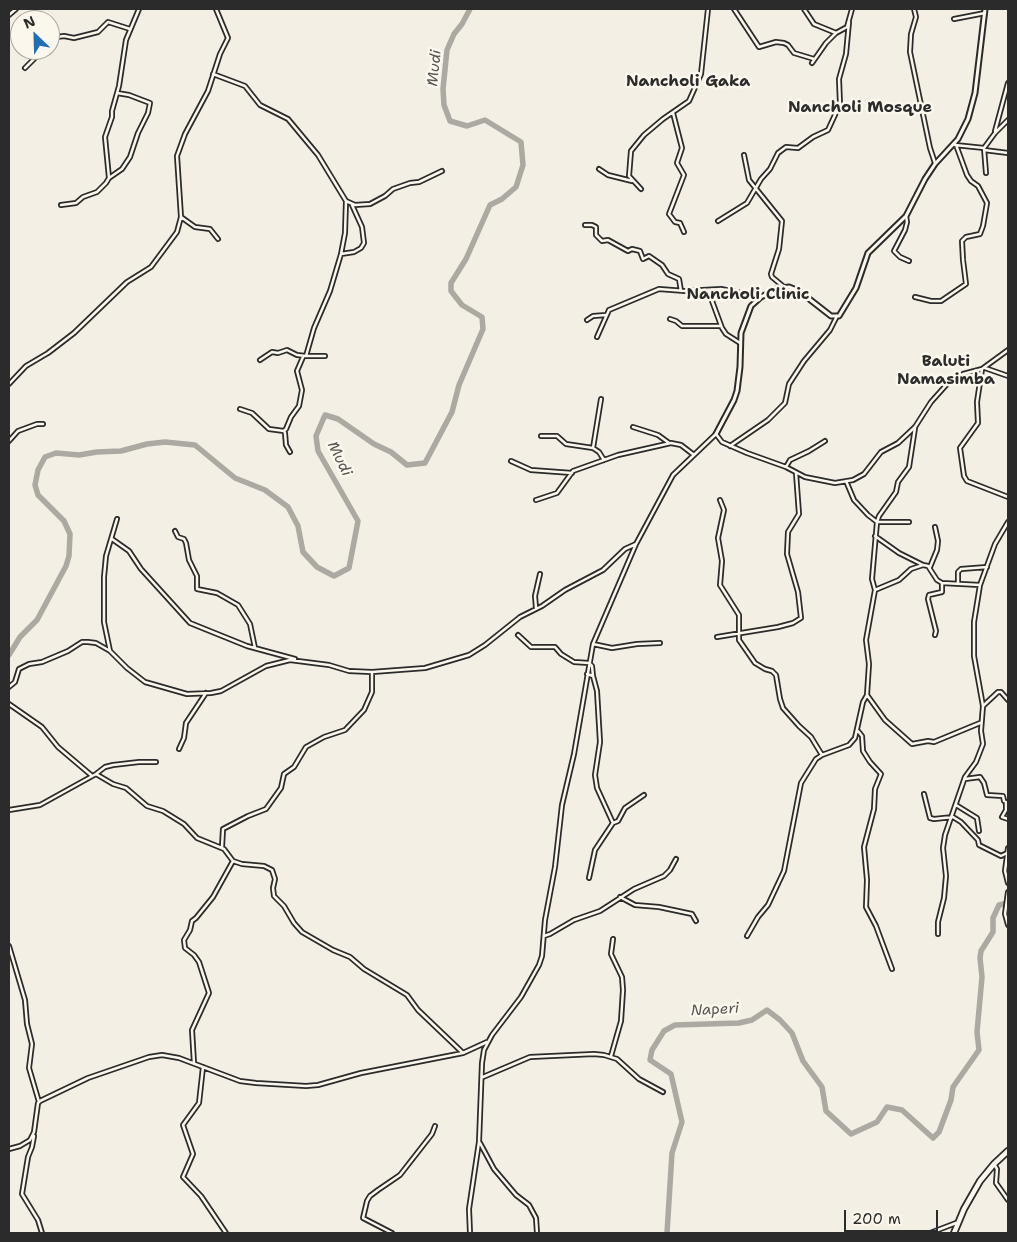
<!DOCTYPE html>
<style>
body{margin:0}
#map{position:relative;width:1017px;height:1242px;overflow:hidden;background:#f3efe4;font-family:"Shantell Sans",sans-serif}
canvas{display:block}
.frame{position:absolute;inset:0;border:10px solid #2b2b2b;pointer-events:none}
.north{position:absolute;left:10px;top:10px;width:50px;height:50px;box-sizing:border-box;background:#fbf7ec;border:1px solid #a8a59f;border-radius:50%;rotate:336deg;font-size:14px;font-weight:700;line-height:20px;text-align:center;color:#2b2b2b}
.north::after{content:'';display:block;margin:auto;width:18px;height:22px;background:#1f6fb2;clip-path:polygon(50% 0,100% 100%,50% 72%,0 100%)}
.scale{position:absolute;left:844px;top:1210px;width:94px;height:22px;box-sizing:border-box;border:2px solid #2b2b2b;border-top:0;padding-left:6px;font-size:15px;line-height:18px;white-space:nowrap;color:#2b2b2b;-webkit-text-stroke:4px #fbf7ec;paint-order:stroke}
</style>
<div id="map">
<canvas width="1017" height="1242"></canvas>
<div class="frame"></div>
<div class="north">N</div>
<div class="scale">200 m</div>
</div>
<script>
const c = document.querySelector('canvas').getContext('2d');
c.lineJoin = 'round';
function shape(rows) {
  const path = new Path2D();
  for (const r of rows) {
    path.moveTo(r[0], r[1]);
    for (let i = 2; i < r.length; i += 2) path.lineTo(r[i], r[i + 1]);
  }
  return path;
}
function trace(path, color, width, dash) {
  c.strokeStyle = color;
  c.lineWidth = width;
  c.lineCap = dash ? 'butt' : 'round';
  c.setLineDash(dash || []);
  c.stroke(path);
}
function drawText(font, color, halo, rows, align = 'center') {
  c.font = font + ' "Shantell Sans",sans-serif';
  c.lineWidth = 5;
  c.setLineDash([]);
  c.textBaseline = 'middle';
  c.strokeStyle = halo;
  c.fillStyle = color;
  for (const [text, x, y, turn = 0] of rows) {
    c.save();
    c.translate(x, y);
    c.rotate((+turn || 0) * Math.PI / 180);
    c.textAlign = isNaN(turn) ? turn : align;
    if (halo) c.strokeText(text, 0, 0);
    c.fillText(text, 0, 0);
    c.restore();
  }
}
trace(shape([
 [9,655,20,637,37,620,66,566,69,556,70,534,64,521,38,495,35,485,38,470,45,457,56,453,79,455,97,452,121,451,147,444,165,442,195,445,235,478,265,490,288,507,298,526,303,552,317,567,334,576,349,568,358,521,318,451,316,436,325,415,338,419,374,444,391,452,407,465,425,463,452,412,459,385,483,329,482,317,462,305,451,291,451,283,466,259,490,205,502,199,516,187,523,165,521,142,485,120,467,126,450,121,444,105,443,89,447,50,454,34,462,24,470,9],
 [667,1233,672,1153,682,1122,671,1074,650,1060,652,1050,664,1031,675,1025,739,1023,752,1020,767,1010,780,1020,792,1033,803,1061,822,1087,826,1111,851,1134,877,1122,887,1107,902,1110,933,1138,939,1132,951,1100,953,1087,979,1050,977,1032,982,977,980,958,981,951,993,932,993,918,999,905,1008,903]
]), '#aca9a2', 5.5);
const minor = shape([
 [734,9,759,47,776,42,784,43,788,45,794,53,814,59],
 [804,9,814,24,836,33,847,27,852,9],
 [914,9,916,17,911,34,910,52,930,148,935,163],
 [9,15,16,9],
 [954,19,985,13],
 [50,38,64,36,74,38,98,32,108,22,130,29],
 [812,63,826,43,836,33],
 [25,68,36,57,38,50],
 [213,74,245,86,260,105,288,119,318,155,346,201,345,233,341,254,330,291,314,328,306,356,297,355,287,350,278,353,272,352,260,360],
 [673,113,682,148,677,163,684,175,669,214,675,222,680,223,684,232],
 [995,131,1008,83],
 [955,145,984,148,995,133,1008,120],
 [984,148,986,173],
 [984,150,1008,153],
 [744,155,749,180,782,221,779,249,771,274,772,277,784,287],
 [599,169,608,175,632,181],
 [109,178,105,137,112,117,112,111,119,86,126,40,139,9],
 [641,189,629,176,631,151,644,135,663,119,689,101,701,74,708,9],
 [346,201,355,205,370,204,385,196,393,189,410,183,419,182,442,171],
 [61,205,76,203,83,197,97,192,106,183,109,178,122,169,130,157,138,133,148,113,150,103,129,95,117,93],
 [906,216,907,222,905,230,894,251,900,257,909,261],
 [181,217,195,227,210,229,218,239],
 [718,221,747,203,761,179,770,169,778,153,786,147,798,148,813,137,828,130,840,104,839,79,846,54,849,22],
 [585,225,592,225,596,227,596,235,602,241,608,240,628,251,632,249,640,251,643,259,649,256,662,265,668,274,679,279,681,291],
 [341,254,354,252,361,248,364,243,362,227,352,205],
 [708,290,722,328,726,334,740,343],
 [915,297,931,301,941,301,966,284,963,260,962,241,966,237,980,234,983,226,987,203,978,186,971,181,967,175,956,145],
 [670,319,676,321,682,326,721,326],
 [587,320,593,316,606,315],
 [597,337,609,310,659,289,685,291,721,289,761,297],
 [306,356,325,356],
 [985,368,1008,376],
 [982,369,977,402,978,423,960,448,964,476,967,481,1008,497],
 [9,384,26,366,48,353,74,333,127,282,151,267,177,232,181,217,177,156,185,134,208,91,220,54,228,38,216,9],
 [240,409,252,413,269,429,284,431],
 [633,427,658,435,669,443],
 [541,436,557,436,566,444,593,448,599,452,604,460],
 [9,441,18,431,37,424,43,424],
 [730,446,768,420,785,403,789,384,804,361,830,330,837,316],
 [593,448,601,399],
 [290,452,286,445,285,433,284,431,286,429,291,417,299,406,302,390,297,371,303,357],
 [511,461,531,470,572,473],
 [786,467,790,460,809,451,825,441],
 [846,481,854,500,868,515,877,522,909,522],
 [536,500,557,493,573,471,618,455,671,443,681,445,694,455],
 [720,500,724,510,718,538,722,561,720,585,739,615,739,640,755,663,765,669,772,671,776,675,780,699,783,708,799,726,811,737,822,755],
 [175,531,178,537,184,539,186,543,189,560,197,576,197,589,217,593,238,605,250,624,255,648],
 [875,536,899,553,923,565],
 [112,539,129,551,141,569,190,623,247,646,295,659],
 [930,567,937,550,938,541,935,527],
 [958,583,958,572,961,569,987,567],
 [875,590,872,579,877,522,879,516,896,492,898,482,909,467,915,428],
 [536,608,535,596,540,574],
 [518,635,531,647,555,647,561,654,574,662,589,663,592,666,593,676],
 [935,635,936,631,928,599,929,595,942,592,942,583],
 [717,637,778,627,793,623,801,618,798,592,787,554,788,532,799,514,796,473],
 [593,644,612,648,637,644,660,643],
 [110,651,104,622,104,577,106,556,117,519],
 [587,674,593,676,597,691,600,742,595,775,597,788,613,823,595,850,589,878],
 [9,687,15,682,19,669,29,664,42,662,68,651,82,642,88,642,96,643,110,651,127,668,145,682,187,694,211,693,221,691,266,666,290,660,329,665,349,671,372,672,425,668,469,655,485,645,520,617,542,606,565,590,603,570,625,549,636,544],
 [867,695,885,720,912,744,928,741,934,742,980,723],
 [9,704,42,727,58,747,91,775],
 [983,706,998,692,1001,692,1008,700],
 [858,731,862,736,863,751,870,762,881,774,875,789,874,809,864,847,867,880,866,907,876,926,892,969],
 [179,749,184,738,186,723,206,693],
 [96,774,105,767,113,765,139,762,156,762],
 [965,779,980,777,984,783,987,795,1003,796,1004,801,1006,802,1006,810,1002,817,1008,819],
 [924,794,930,818,934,819,953,817,961,822,978,840,979,845,1001,856,1007,853],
 [956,805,977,818,979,831],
 [9,810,40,805,96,774,113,784,126,788,147,806,163,811,184,824,197,838,224,849,233,861,242,864,264,866,272,870,275,879,273,888,274,896,284,906,294,923,302,932,333,950,350,957,364,969,407,995,418,1010,463,1053],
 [613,823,618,821,625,808,644,795],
 [222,847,223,829,248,816,266,809,281,788,284,774,294,767,306,747,324,737,345,730,364,710,372,692,372,672],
 [1008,848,1005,871,1008,883],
 [1008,892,1005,914,1008,925],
 [620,897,635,905,659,907,692,914,696,921],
 [938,934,938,922,944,898,946,876,943,848,945,835,965,777,976,762,983,744,981,731,983,706,974,656,974,622,980,585,995,544,1008,522],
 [544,936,550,934,574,920,600,911,634,889,664,876,670,870,676,859],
 [747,936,758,917,768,905,784,871,801,783,816,759,822,755,849,745,855,738,863,702,867,695,869,664,866,640,875,590,899,580,911,569,923,565,928,566,937,580,942,583,980,585],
 [9,946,25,1000,27,1024,32,1044,29,1068,39,1102],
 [611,1056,621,1021,623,990,622,977,611,954,613,939],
 [194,1063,192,1030,209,993,199,962,194,955,185,948,184,940,190,930,192,921,196,918,213,897,233,861],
 [203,1067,199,1103,183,1125,193,1154,183,1177,201,1196,226,1233],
 [483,1077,530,1057,594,1054,604,1055,617,1059,639,1079,663,1092],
 [34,1136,32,1147,28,1157,22,1194,38,1220,42,1233],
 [480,1143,494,1169,516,1195,529,1205,536,1218,537,1233],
 [9,1149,20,1146,30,1140,34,1132,38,1103,40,1101,88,1078,149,1057,162,1055,179,1058,240,1081,256,1083,306,1086,318,1085,361,1073,463,1053,487,1042],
 [994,1164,997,1169,996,1183,1008,1200],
 [392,1233,363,1218,367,1201,370,1196,378,1190,400,1175,432,1134,435,1126],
 [470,1233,469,1209,479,1142,482,1063,484,1050,492,1035,521,997,539,965,542,956,545,920,555,867,562,805,574,754,593,644,636,544,673,475,716,434,722,442,747,453,786,467,805,477,835,483,853,480,864,474,881,452,898,443,915,427,931,402,948,383,963,374,982,369,1008,350],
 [930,1233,956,1223]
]);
const tertiary = shape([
 [716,434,734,400,737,391,740,367,741,333,751,306,761,297,776,289,789,287,799,291,831,316,839,316,856,288,868,253,906,216,925,179,935,164,958,139,968,119,975,93,985,9]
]);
const trunk = shape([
 [954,1233,964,1209,980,1181,994,1164,1008,1151]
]);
trace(minor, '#2b2b2b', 6);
trace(tertiary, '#2b2b2b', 7);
trace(trunk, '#2b2b2b', 8);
trace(minor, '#fbf7ec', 2.5);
trace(tertiary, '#fbf7ec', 3);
trace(trunk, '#fbf7ec', 4.5);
drawText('italic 15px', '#585755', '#fbf7ec', [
 ["Mudi",435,68,-84],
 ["Mudi",339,459,64],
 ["Naperi",715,1010,-3]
]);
drawText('bold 16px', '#2b2b2b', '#fbf7ec', [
 ["Nancholi Gaka",688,82],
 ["Nancholi Mosque",860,108],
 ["Nancholi Clinic",748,295],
 ["Baluti",946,362],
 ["Namasimba",946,380]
]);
</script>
